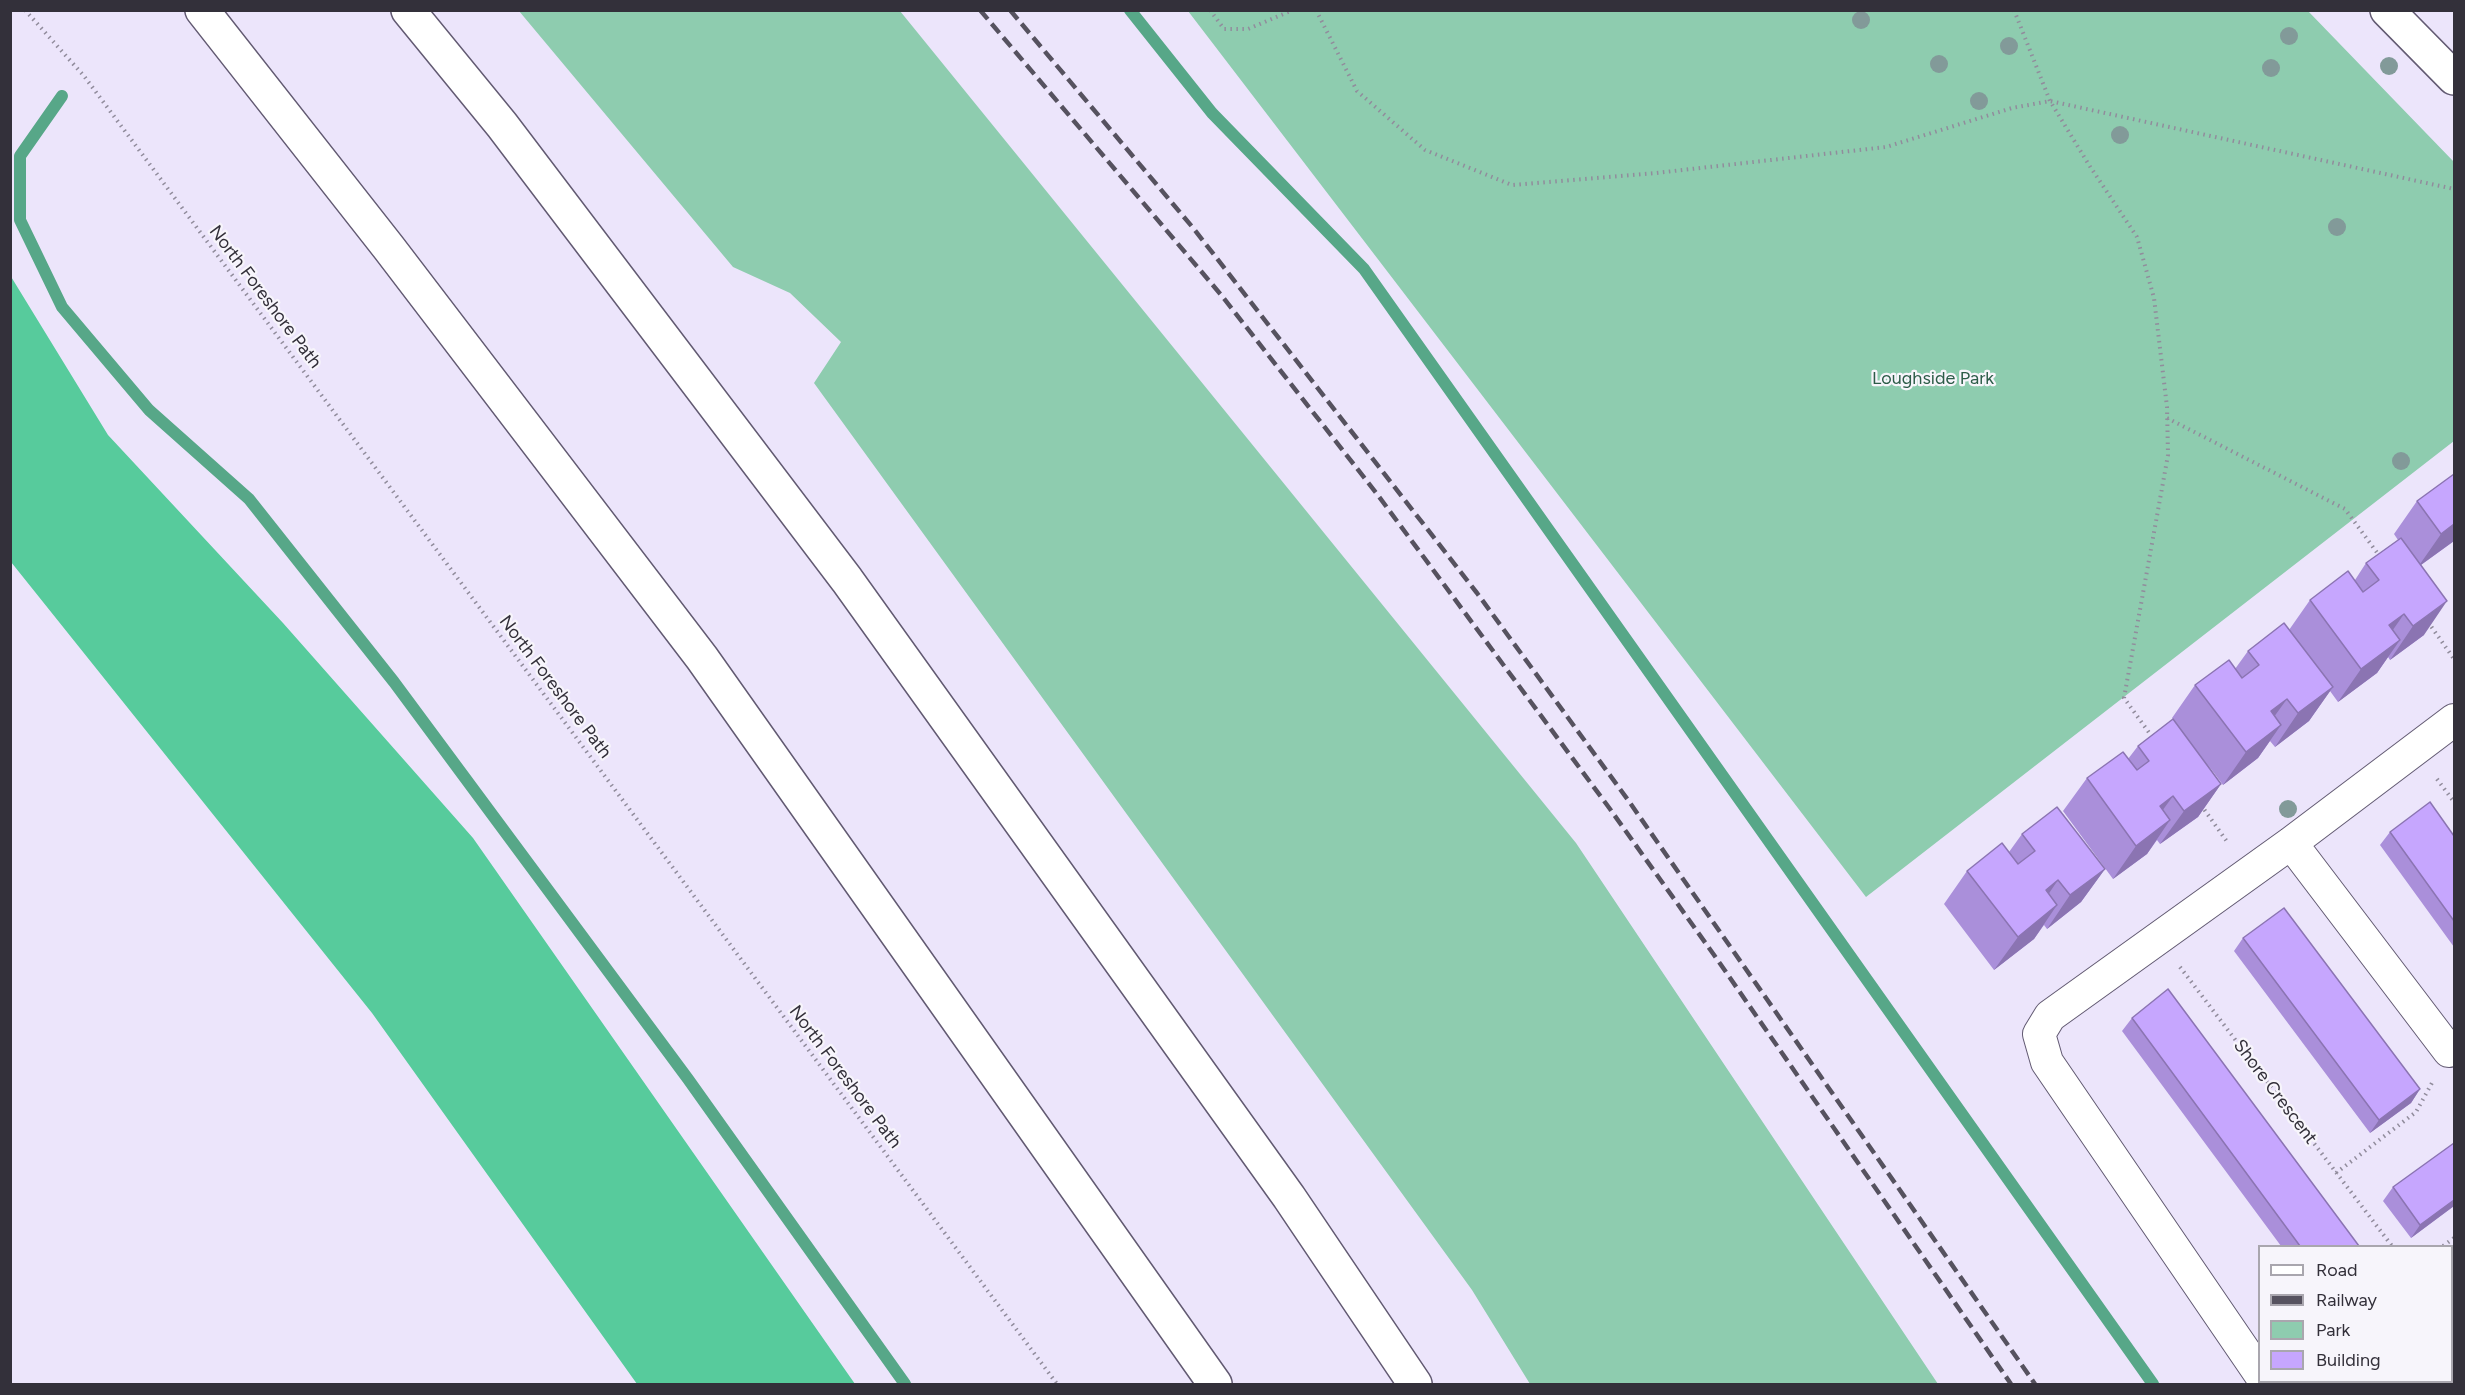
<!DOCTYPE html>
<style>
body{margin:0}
#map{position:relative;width:2465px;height:1395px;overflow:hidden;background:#ece5fb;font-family:Figtree,sans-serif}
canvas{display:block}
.frame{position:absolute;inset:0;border:12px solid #33303a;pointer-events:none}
.legend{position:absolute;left:2258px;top:1245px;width:195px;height:138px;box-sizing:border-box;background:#f7f5fb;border:2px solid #a9a6ae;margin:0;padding:8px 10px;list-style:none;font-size:18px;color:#33303a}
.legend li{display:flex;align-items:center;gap:12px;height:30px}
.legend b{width:30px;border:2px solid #a9a6ae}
</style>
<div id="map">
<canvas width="2465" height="1395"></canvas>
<div class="frame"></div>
<ul class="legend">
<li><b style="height:8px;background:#fff"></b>Road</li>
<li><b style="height:8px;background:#56525f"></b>Railway</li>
<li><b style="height:16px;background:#8eccaf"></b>Park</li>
<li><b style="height:16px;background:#c6a6fe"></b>Building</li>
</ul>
</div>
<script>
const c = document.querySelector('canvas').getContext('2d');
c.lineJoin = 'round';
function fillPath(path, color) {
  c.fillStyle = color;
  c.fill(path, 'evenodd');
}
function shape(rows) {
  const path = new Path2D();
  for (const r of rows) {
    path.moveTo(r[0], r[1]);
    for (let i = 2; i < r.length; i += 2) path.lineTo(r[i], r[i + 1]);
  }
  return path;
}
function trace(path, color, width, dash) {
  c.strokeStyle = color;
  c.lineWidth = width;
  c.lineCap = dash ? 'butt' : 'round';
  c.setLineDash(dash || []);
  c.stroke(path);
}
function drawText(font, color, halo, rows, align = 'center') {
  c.font = font + ' Figtree,sans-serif';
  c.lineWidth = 4.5;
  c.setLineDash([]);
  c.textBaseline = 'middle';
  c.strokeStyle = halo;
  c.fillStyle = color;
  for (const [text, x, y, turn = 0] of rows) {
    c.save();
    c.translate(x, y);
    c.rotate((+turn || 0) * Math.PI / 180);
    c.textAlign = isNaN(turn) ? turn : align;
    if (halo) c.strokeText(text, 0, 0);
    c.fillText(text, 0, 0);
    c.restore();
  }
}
fillPath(shape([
 [519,11,900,11,1576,843,1938,1384,1530,1384,1472,1290,814,383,841,342,790,293,733,267],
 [1188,11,2308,11,2454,162,2454,441,1866,897]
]), '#8eccaf');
fillPath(shape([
 [10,275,108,435,283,623,473,838,855,1384,637,1384,372,1013,11,562]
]), '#57cb9c');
trace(shape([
 [1130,10,1212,113,1364,269,2153,1384],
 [62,96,20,156,20,220,62,307,149,410,249,499,394,682,688,1079,905,1384]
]), '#57a788', 12);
const minor = shape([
 [2291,843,2449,1051],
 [2260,1374,2047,1062,2039,1034,2050,1016,2291,843,2454,720]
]);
const primary = shape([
 [2387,10,2454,78]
]);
const motorway = shape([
 [202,10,389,248,702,658,1215,1384],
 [408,10,502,125,847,580,1289,1197,1415,1384]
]);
trace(minor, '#625a72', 34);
trace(primary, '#625a72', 36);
trace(motorway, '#625a72', 36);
trace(shape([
 [25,10,84,76,1057,1384],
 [1210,10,1224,29,1248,29,1293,10],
 [1316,10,1357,91,1425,150,1512,185,1656,173,1886,147,2012,108,2050,101,2454,189],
 [2014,10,2050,101,2089,165,2137,237,2154,298,2167,407,2168,455,2124,698,2153,738],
 [2167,418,2345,509,2381,558],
 [2428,622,2454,659],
 [2437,779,2454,802],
 [2201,805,2228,843],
 [2180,967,2392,1246],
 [2336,1173,2416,1112,2433,1081],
 [2443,1246,2454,1238],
 [2452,1302,2454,1303]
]), '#918c9c', 4, [1.5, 4.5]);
trace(minor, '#fff', 32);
trace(primary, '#fff', 33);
trace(motorway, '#fff', 33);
trace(shape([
 [980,10,1222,296,1377,494,1610,809,1719,962,2011,1384],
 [1010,10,1194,229,1477,593,1628,800,2035,1384]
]), '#56525f', 4.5, [12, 6]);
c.fillStyle = '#829a99';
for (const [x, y] of [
 [1861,20],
 [2289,36],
 [2009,46],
 [1939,64],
 [2389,66],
 [2271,68],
 [1979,101],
 [2120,135],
 [2337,227],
 [2401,461],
 [2288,809]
]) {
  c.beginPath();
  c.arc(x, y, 9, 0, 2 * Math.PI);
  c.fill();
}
fillPath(shape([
 [2454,474,2454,541,2421,565,2424,635,2390,660,2388,657,2377,673,2338,702,2330,691,2309,721,2275,747,2270,741,2258,758,2223,785,2208,765,2221,784,2198,817,2160,844,2157,840,2147,854,2113,879,2063,811,2087,778,2128,759,2138,746,2173,719,2172,718,2195,685,2235,669,2248,651,2289,630,2310,600,2355,580,2366,563,2398,540,2394,534,2417,501],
 [2390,832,2454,836,2454,947,2380,845],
 [2022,834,2105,869,2081,902,2047,929,2044,925,2034,939,1994,970,1944,904,1967,871,2009,852],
 [2243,938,2420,1089,2411,1103,2370,1133,2234,951],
 [2132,1018,2359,1246,2281,1246,2122,1031],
 [2454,1143,2454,1206,2411,1238,2383,1201,2393,1187],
 [2367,1382,2444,1382,2447,1384,2370,1384]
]), '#aa8fda');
fillPath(shape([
 [2454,524,2454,541,2418,567,2441,534],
 [2447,601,2424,635,2390,660,2413,626],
 [2404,614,2381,647,2389,625],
 [2400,640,2377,673,2338,702,2361,669],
 [2333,687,2309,721,2275,747,2298,713],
 [2287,699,2263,732,2271,711],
 [2281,725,2258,758,2223,785,2246,752],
 [2221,784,2198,817,2160,844,2184,811],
 [2173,796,2149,829,2160,806],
 [2170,820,2147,854,2113,879,2136,846],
 [2105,869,2081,902,2047,929,2070,895],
 [2058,880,2035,914,2046,890],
 [2057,905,2034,939,1994,970,2018,937],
 [2420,1089,2411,1103,2370,1133,2379,1120],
 [2454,1200,2454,1206,2411,1238,2420,1225]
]), '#8b74b2');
const building = shape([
 [2454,474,2454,524,2441,534,2417,501,2454,474],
 [2401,538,2447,601,2413,626,2404,614,2389,625,2400,640,2361,669,2310,600,2348,571,2363,592,2379,580,2366,563,2401,538],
 [2284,623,2333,687,2298,713,2287,699,2271,711,2281,725,2246,752,2195,685,2229,660,2242,678,2259,665,2248,651,2284,623],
 [2173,719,2221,784,2184,811,2173,796,2160,806,2170,820,2136,846,2087,778,2123,752,2137,770,2149,761,2138,746,2173,719],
 [2430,802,2454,836,2454,921,2390,832,2430,802],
 [2057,807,2105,869,2070,895,2058,880,2046,890,2057,905,2018,937,1967,871,2002,843,2018,864,2035,851,2022,834,2057,807],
 [2284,908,2420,1089,2379,1120,2243,938,2284,908],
 [2168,989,2359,1246,2300,1246,2132,1018,2168,989],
 [2454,1143,2454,1200,2420,1225,2393,1187,2454,1143],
 [2386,1382,2444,1382,2447,1384,2389,1384,2386,1382]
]);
fillPath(building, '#c6a6fe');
trace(building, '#8b74b2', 1.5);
drawText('18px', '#33303a', '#f7f5fb', [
 ["North Foreshore Path",265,297,53],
 ["North Foreshore Path",555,687,53],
 ["North Foreshore Path",845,1077,53],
 ["Shore Crescent",2275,1092,53]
]);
drawText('18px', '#2c5c48', '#f7f5fb', [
 ["Loughside Park",1933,379]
]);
</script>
